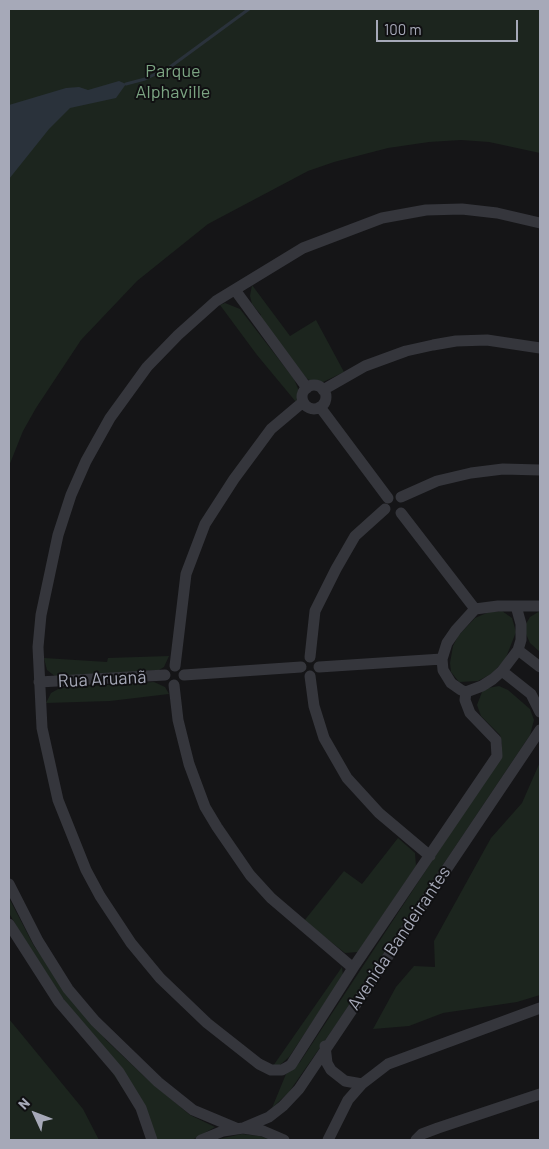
<!DOCTYPE html>
<meta charset="utf-8">
<style>
body{margin:0}
#map{position:relative;width:549px;height:1149px;overflow:hidden;background:#151517;font-family:Barlow,sans-serif}
canvas{display:block}
.frame{position:absolute;inset:0;border:10px solid #a6a9b8;pointer-events:none}
.north{position:absolute;left:10px;top:1089px;width:50px;height:50px;-webkit-text-stroke:4px #101012;paint-order:stroke;rotate:313deg;font-size:14px;font-weight:700;line-height:20px;text-align:center;color:#a6a9b8}
.north::after{content:'';display:block;margin:auto;width:18px;height:22px;background:#a6a9b8;clip-path:polygon(50% 0,100% 100%,50% 72%,0 100%)}
.scale{position:absolute;left:376px;top:20px;width:142px;height:22px;box-sizing:border-box;border:2px solid #a6a9b8;border-top:0;padding-left:6px;font-size:15px;line-height:18px;white-space:nowrap;color:#a6a9b8;-webkit-text-stroke:4px #101012;paint-order:stroke}
</style>
<div id="map">
<canvas width="549" height="1149"></canvas>
<div class="frame"></div>
<div class="north">N</div>
<div class="scale">100 m</div>
</div>
<script>
const c = document.querySelector('canvas').getContext('2d');
c.lineJoin = 'round';
function fillPath(path, color) {
  c.fillStyle = color;
  c.fill(path, 'evenodd');
}
function shape(rows) {
  const path = new Path2D();
  for (const r of rows) {
    if (r.length === 3) {
      path.moveTo(r[0] + r[2], r[1]);
      path.arc(r[0], r[1], r[2], 0, 2 * Math.PI);
      continue;
    }
    path.moveTo(r[0], r[1]);
    for (let i = 2; i < r.length; i += 2) path.lineTo(r[i], r[i + 1]);
  }
  return path;
}
function trace(path, color, width, dash) {
  c.strokeStyle = color;
  c.lineWidth = width;
  c.lineCap = dash ? 'butt' : 'round';
  c.setLineDash(dash || []);
  c.stroke(path);
}
function drawText(font, color, halo, rows, align = 'center') {
  c.font = font + ' Barlow,sans-serif';
  c.lineWidth = 4;
  c.setLineDash([]);
  c.textBaseline = 'middle';
  c.strokeStyle = halo;
  c.fillStyle = color;
  for (const [text, x, y, turn = 0] of rows) {
    c.save();
    c.translate(x, y);
    c.rotate((+turn || 0) * Math.PI / 180);
    c.textAlign = isNaN(turn) ? turn : align;
    if (halo) c.strokeText(text, 0, 0);
    c.fillText(text, 0, 0);
    c.restore();
  }
}
fillPath(shape([
 [9,9,540,9,540,153,489,142,461,140,429,142,388,148,334,162,308,171,208,224,137,281,81,340,36,408,23,431,9,466],
 [252,285,290,336,316,320,344,372,321,383,312,382,306,378,259,317,261,315,252,304,250,296],
 [225,303,240,309,294,379,299,391,296,402,257,355,220,305],
 [502,611,512,618,516,632,505,660,491,674,478,681,459,682,451,672,450,663,453,646,458,636,475,618,489,612],
 [540,611,540,652,530,643,526,634,526,624,530,617],
 [169,656,164,667,159,670,56,677,47,670,44,658,107,662,108,658],
 [154,682,165,687,169,694,110,701,46,703,51,693,60,688],
 [499,686,508,690,530,709,534,720,530,735,335,1026,289,1092,272,1108,286,1074,300,1062,501,756,502,744,500,735,481,716,477,705,482,692,488,688],
 [540,762,540,995,517,1002,443,1013,409,1026,373,1029,396,987,414,966,435,967,434,941,491,838,522,803],
 [398,838,415,853,416,866,358,952,345,953,304,921,344,871,362,884],
 [9,898,34,946,106,1040,146,1078,190,1115,215,1127,192,1140,157,1140,25,941,9,913],
 [342,967,343,976,289,1057,280,1065,273,1066],
 [9,1019,83,1109,99,1140,9,1140],
 [242,1134,259,1136,272,1140,214,1140]
]), '#1c251e');
fillPath(shape([
 [119,81,126,84,116,98,70,108,49,129,9,179,9,105,66,88,79,87,88,90]
]), '#2a323b');
trace(shape([
 [126,84,145,79,170,67,249,9]
]), '#2a323b', 3);
trace(shape([
 [235,290,307,388],
 [314,397,12],
 [323,390,365,366,406,351,433,345,456,341,487,340,540,348],
 [320,407,388,498],
 [401,497,437,481,471,473,503,469,540,470],
 [401,513,475,609],
 [498,606,516,606,521,624,521,640,518,650,502,671,493,679,482,686,466,692,461,690,451,683,443,670,442,659,447,643,456,630,475,609,498,606],
 [516,606,540,606],
 [518,650,540,667],
 [310,657,315,611,336,569,355,536,385,509],
 [175,666,186,574,205,524,234,479,271,429,303,402],
 [319,667,442,659],
 [502,671,531,694,540,712],
 [184,675,301,667],
 [310,676,314,706,324,738,347,778,379,813,430,856],
 [39,682,165,675],
 [174,685,178,720,189,764,205,807,217,827,250,875,271,898,353,968],
 [466,692,465,700,470,713,496,740,497,756,353,968,291,1065,282,1070,271,1070,259,1064,207,1023,160,978,131,943,100,896,86,870,58,800,42,728,38,647,41,615,58,535,71,495,86,461,110,418,147,367,178,335,216,301,303,248,382,218,426,210,462,209,497,213,540,223],
 [9,884,38,941,68,989,95,1021,158,1082,193,1110,236,1128],
 [9,924,59,1002,119,1072,141,1108,152,1140],
 [325,1046,327,1063,331,1070,345,1081,362,1084],
 [243,1128,269,1117,283,1106,299,1089,540,730],
 [201,1140,223,1131,243,1128,263,1131,284,1140],
 [328,1140,348,1100,362,1084,388,1064,540,1008],
 [416,1140,422,1134,438,1128,540,1094]
]), '#35363c', 11);
drawText('18px', '#7ba482', '#101012', [
 ["Parque",173,71],
 ["Alphaville",173,92]
]);
drawText('18px', '#a6a9b8', '#101012', [
 ["Rua Aruanã",102,679,-3],
 ["Avenida Bandeirantes",399,938,-56]
]);
</script>
